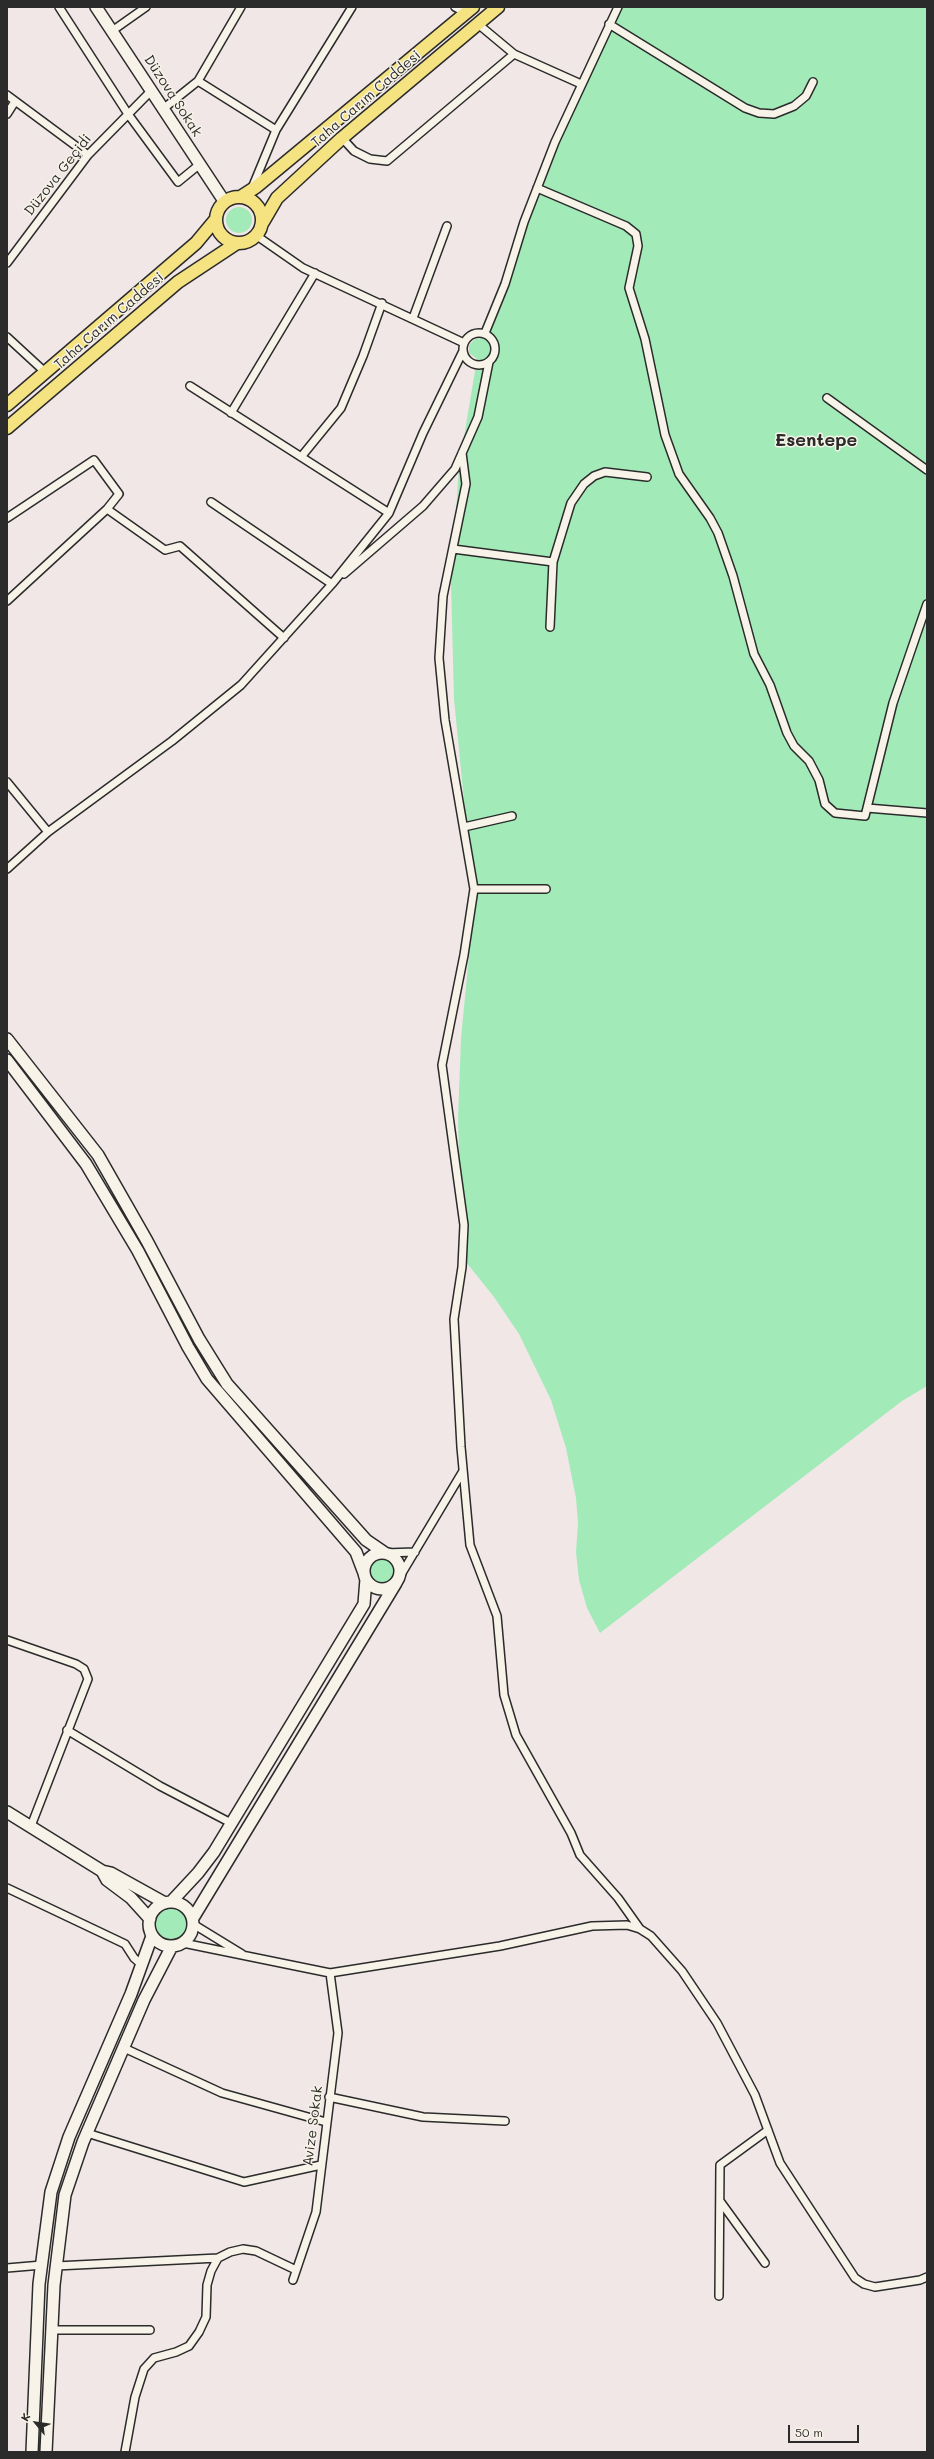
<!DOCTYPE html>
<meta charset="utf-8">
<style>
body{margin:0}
#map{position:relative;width:934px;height:2459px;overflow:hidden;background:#f1e7e7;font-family:Mali,sans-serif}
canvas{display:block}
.frame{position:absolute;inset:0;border:8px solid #2b2b2b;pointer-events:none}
.north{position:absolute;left:16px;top:2403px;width:40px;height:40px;-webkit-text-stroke:3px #f7f3e8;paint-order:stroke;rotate:299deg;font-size:11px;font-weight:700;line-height:16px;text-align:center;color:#2b2b2b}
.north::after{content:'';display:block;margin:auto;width:14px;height:18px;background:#2b2b2b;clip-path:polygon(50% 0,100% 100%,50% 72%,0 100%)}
.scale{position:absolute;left:788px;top:2425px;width:71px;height:18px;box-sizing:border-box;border:2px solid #2b2b2b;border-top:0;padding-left:5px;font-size:12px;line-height:14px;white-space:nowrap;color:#2b2b2b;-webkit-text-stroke:3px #f7f3e8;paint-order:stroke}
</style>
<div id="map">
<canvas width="934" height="2459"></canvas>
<div class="frame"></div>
<div class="north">K</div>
<div class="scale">50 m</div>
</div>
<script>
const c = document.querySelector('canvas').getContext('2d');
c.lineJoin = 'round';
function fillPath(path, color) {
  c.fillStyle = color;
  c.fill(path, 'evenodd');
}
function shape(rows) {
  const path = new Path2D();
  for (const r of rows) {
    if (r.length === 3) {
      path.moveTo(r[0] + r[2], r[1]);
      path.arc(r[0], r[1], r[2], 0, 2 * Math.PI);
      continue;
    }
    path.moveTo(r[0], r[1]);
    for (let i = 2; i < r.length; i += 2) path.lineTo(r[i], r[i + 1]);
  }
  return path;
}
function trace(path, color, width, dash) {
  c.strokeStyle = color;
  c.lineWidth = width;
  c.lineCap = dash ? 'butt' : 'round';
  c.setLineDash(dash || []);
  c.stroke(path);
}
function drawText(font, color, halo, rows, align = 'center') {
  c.font = font + ' Mali,sans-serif';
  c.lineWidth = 3;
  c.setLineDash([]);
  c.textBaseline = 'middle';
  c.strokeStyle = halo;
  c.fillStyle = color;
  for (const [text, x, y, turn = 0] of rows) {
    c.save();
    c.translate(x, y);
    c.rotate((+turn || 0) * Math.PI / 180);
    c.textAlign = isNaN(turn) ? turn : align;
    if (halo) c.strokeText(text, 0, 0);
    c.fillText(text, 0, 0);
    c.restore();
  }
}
fillPath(shape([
 [619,7,927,7,927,1386,902,1401,600,1633,587,1608,579,1580,576,1552,578,1523,576,1498,566,1448,551,1400,519,1334,494,1297,466,1262,460,1194,458,1119,461,1038,471,935,471,872,454,699,451,585,459,467,477,359,469,353,469,345,475,339,483,338,545,173],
 [239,220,13],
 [382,1571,15],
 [171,1924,15]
]), '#a2ebb9');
const street = shape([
 [59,7,128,114,178,182,200,164],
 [455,7,466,13],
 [478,24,514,54,581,84],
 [609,24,745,108,759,113,774,114,794,106,806,96,813,82],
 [112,31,146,7],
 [198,81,276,130],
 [7,95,88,155],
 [163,109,198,81,241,7],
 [7,114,14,103],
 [342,138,354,151,370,159,387,161,514,54],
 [252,188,276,130,352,7],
 [537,188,626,226,636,234,638,246,629,288,645,339,665,435,679,474,710,518,718,533,733,576,754,654,770,685,787,733,794,746,809,761,819,780,825,804,835,813,865,816,893,703,927,604],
 [257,236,303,268,464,343],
 [7,263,88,155,151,91],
 [413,318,447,226],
 [479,349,16],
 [485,333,505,284,524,222,555,142,618,7],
 [7,337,45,372],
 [190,386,389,513],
 [827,398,927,470],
 [231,413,315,273],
 [462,453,466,484,443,596,439,658,445,720,474,889,464,955,442,1065,464,1225,462,1267,454,1319,461,1447,470,1545,497,1616,504,1695,516,1735,571,1833,580,1855,618,1898,640,1929],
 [301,457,341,408,363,356,382,303],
 [211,502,332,584],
 [107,509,165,550,180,546,284,638],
 [7,518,94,460,119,494,107,509,7,601],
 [453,549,553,562,550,627],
 [553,562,571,503,584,484,594,476,605,472,647,477],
 [344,574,423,506,455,469,478,417,489,362],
 [7,782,48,832],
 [867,808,927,813],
 [464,827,512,816],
 [7,869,48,832,172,741,241,685,332,584,389,513,423,433,463,351],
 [474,889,546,889],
 [385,1553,415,1552],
 [399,1578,463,1471],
 [7,1640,76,1664,84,1669,88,1679,31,1826],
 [67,1730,160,1786,231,1823],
 [7,1888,125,1944,134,1958,142,1965],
 [193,1924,242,1954],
 [183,1943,330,1973,500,1946,592,1926,627,1925,640,1929,651,1936,682,1971,717,2023,755,2095,780,2163,855,2278,864,2284,875,2287,920,2280,927,2277],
 [124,2048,222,2093,326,2122],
 [329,2097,423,2117,505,2121],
 [87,2133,244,2182,321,2165],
 [720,2201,765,2263],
 [56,2266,218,2258,230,2252,243,2249,256,2251,296,2270],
 [7,2268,42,2265],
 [293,2280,316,2212,338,2033,330,1973],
 [719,2296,720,2165,768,2130],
 [52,2330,150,2330],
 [125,2452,135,2397,144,2369,154,2358,176,2352,189,2346,199,2332,206,2317,207,2285,211,2271,218,2258]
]);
const secondary = shape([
 [96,7,224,201],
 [7,1039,98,1155,147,1241,199,1339,227,1384,366,1540,385,1553],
 [7,1060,86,1164,138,1251,188,1347,207,1379,356,1552,364,1573],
 [382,1571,18],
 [7,1812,102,1871,111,1873,165,1903],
 [102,1871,107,1880,131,1898,150,1919],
 [171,1902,198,1873,214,1852,364,1604,366,1579],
 [171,1924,22],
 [193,1918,396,1583],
 [32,2452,39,2284,51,2192,69,2137,131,1994,152,1936],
 [46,2452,54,2285,65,2195,83,2142,144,2000,172,1946]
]);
const primary = shape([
 [242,196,256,187,473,7],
 [239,220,23],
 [263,222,277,198,342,138,498,7],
 [7,405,196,243,216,219],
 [7,428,178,282,237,243]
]);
trace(street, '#2b2b2b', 10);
trace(secondary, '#2b2b2b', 14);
trace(primary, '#2b2b2b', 15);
trace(street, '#f7f3e8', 7);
trace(secondary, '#f7f3e8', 11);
trace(primary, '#f5e382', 12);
drawText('14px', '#2b2b2b', '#f7f3e8', [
 ["Düzova Sokak",173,96,57],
 ["Taha Carım Caddesi",366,99,-41],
 ["Düzova Geçidi",58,175,-52],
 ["Taha Carım Caddesi",109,321,-41],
 ["Avize Sokak",313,2126,-83]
]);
drawText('bold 18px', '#2b2b2b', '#f7f3e8', [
 ["Esentepe",816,440]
]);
</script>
